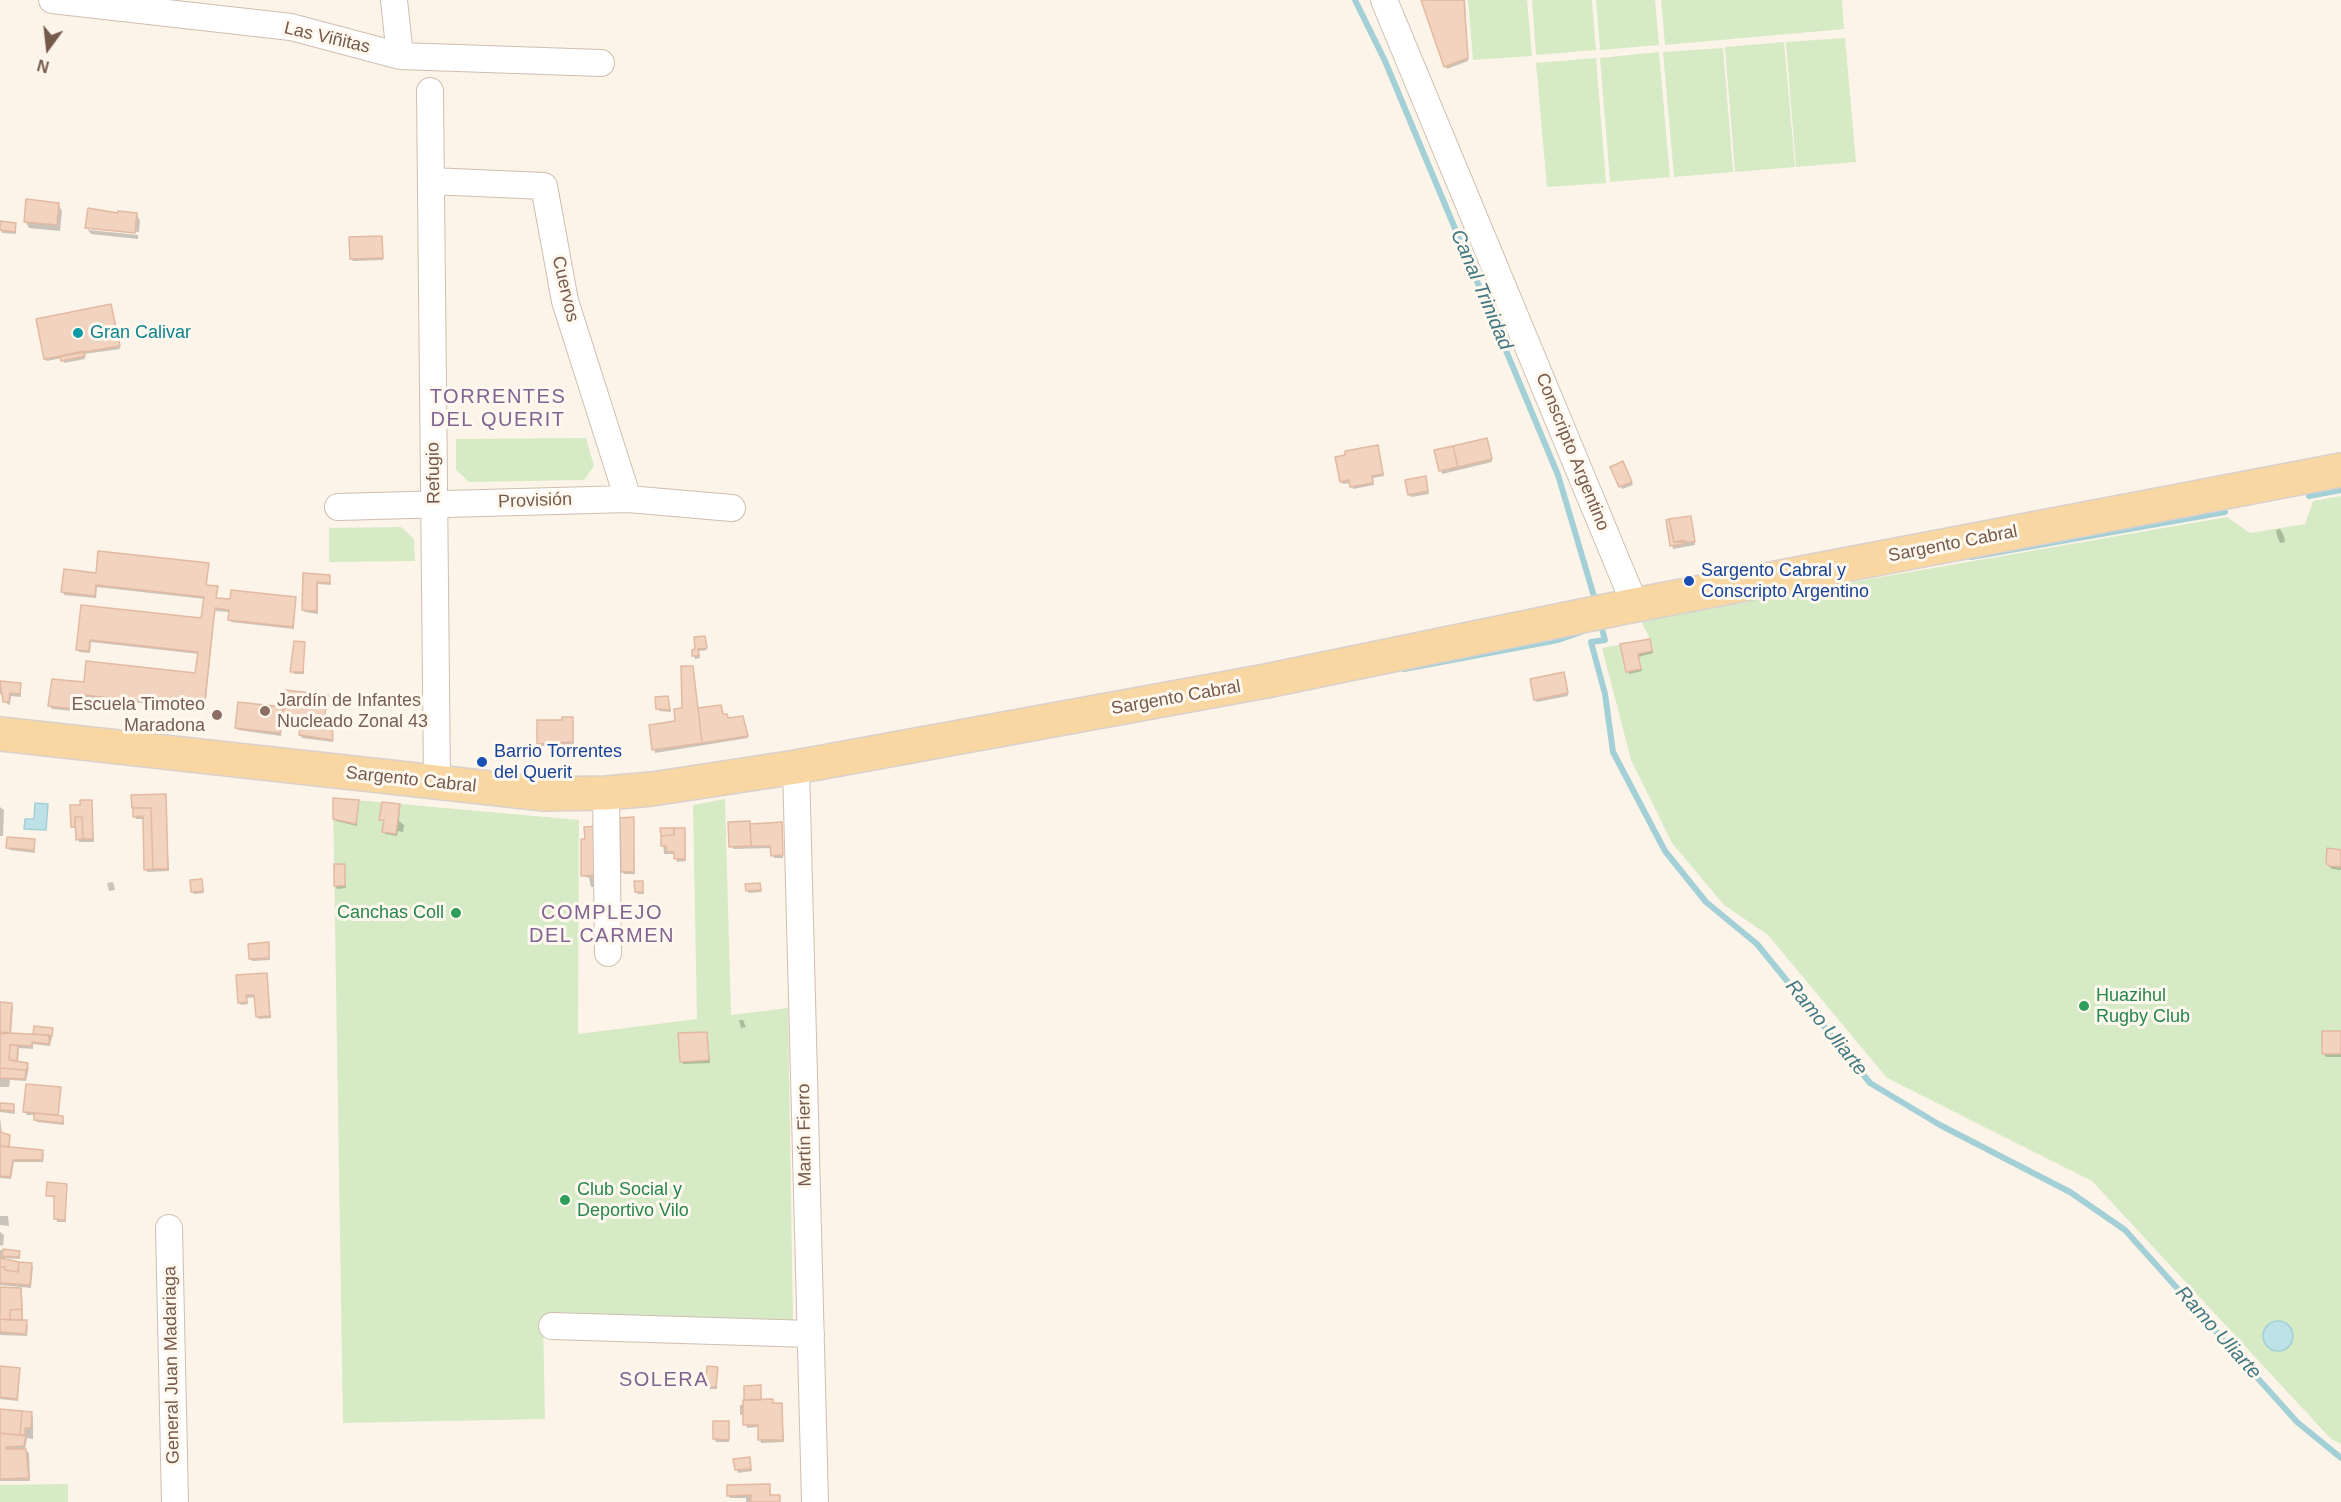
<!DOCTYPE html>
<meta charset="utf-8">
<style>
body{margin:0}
#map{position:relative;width:2341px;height:1502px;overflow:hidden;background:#fcf4e8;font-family:Arial,sans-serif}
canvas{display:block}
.north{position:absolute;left:18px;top:18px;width:60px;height:60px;-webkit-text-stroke:4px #fff8ef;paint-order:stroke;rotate:195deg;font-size:16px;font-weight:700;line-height:24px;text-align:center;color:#765a4c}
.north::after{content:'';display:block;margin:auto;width:21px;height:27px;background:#765a4c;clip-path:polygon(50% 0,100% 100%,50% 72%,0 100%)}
</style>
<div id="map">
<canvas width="2341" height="1502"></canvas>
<div class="north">N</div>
</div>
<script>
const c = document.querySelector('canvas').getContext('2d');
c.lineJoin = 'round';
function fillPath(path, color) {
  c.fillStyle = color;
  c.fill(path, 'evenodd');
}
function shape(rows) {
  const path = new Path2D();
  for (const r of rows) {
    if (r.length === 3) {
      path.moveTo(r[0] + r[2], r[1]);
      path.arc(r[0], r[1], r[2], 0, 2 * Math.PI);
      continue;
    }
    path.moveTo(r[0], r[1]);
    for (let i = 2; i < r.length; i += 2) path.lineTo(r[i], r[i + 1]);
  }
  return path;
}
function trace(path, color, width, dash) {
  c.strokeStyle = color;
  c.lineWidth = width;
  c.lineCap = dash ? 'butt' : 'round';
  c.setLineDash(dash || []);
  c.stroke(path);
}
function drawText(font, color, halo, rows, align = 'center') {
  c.font = font + ' Arial,sans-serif';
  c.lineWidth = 6;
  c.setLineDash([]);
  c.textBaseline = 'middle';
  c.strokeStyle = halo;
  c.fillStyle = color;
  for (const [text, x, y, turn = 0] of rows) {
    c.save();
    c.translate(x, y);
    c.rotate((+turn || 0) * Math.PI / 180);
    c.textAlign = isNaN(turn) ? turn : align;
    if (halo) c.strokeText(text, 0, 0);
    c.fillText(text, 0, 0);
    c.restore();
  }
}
fillPath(shape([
 [1468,0,1527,0,1532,56,1473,60],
 [1532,0,1592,0,1596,50,1536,55],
 [1596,0,1655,0,1659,45,1600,50],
 [1661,0,1842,0,1844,29,1665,45],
 [1845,38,1856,162,1796,167,1786,42],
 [1784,42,1795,167,1735,172,1725,47],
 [1723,48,1733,172,1674,177,1663,52],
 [1659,52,1670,177,1610,182,1600,58],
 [1596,58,1606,183,1547,187,1536,63],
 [586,438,594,466,584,480,469,482,456,470,456,439],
 [2341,496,2341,1444,2331,1439,2092,1181,1887,1078,1768,935,1724,905,1672,843,1631,760,1602,648,1650,639,1640,619,2227,517,2250,533,2305,524,2313,501],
 [401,527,414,539,415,561,329,562,329,528],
 [333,798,579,820,578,1034,697,1019,693,805,725,799,731,1015,788,1008,793,1323,543,1316,545,1419,343,1423],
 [68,1484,68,1502,0,1502,0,1485]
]), '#d6eac6');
const water = shape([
 [35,803,48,804,46,830,24,829,25,819,34,819,35,803],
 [2278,1336,15]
]);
fillPath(water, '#bce1e6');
trace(water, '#a3d0d7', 1.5);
fillPath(shape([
 [1423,0,1465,0,1468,61,1447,69],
 [58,204,62,211,60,231,29,228,25,221],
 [120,215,137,215,140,221,139,232,89,227,89,230,138,235,138,239,91,234,87,228],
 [0,223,15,225,16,234,2,233],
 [381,238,383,260,353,261,351,258],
 [111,308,120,349,84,354,85,359,64,363,62,358,47,361,45,359],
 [1488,442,1492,462,1442,474,1436,452],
 [1378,447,1384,476,1373,478,1374,485,1353,489,1351,483,1343,484,1341,481],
 [1623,463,1633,485,1622,489,1612,468],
 [1426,481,1429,494,1411,497,1409,494],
 [1691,520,1695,545,1673,549,1668,521],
 [2280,529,2284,536,2285,542,2280,543,2277,536,2276,530],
 [208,564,207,586,217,587,217,599,295,599,294,629,231,622,230,612,215,611,205,710,85,697,83,712,52,709,50,706,85,684,197,675,199,654,91,642,90,653,79,652,82,606,203,620,205,599,97,587,96,598,64,595,63,592,97,574],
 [304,575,329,577,330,580,331,585,318,584,318,614,305,612,303,610],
 [705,638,707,650,699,651,700,658,695,659,694,656],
 [304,643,304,674,294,674,292,671],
 [1651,643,1653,653,1638,657,1642,671,1629,674,1621,646],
 [692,668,698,710,723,716,728,720,743,721,748,738,655,753,651,726,677,722,683,709],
 [1564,676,1568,696,1537,702,1535,700],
 [0,683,20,684,21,697,11,696,10,705,7,704,4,694,0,694],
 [327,696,325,725,333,728,333,742,302,738,300,735,324,725,324,722,283,717,281,736,238,730,236,728,239,704,285,709],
 [668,697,671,712,659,711,657,708],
 [572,719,574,745,540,746,539,721],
 [165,795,169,871,147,872,144,819,136,819,135,816],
 [91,801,94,842,79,842,77,829,72,826,71,807,82,806],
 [358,802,357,826,336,821,334,818],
 [400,805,399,821,404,825,403,832,398,831,397,836,385,834,385,822,381,819],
 [0,807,4,810,3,836,0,836],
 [633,818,635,874,624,874,622,871],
 [730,824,781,824,783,858,774,858,772,848,733,849],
 [662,830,684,830,686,861,677,862,676,854,664,854],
 [34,841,35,853,10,850,8,848],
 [583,841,602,887,591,887,589,878,583,876],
 [2341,851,2341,870,2332,869,2329,866],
 [344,865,346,888,337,889,336,886],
 [201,880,204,893,194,894,192,892],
 [113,882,115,890,109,891,107,883],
 [642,882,644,894,638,894,636,892],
 [760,885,762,892,749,893,747,890],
 [268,944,270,960,252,961,250,958],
 [266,974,271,1018,259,1019,256,997,247,998,248,1004,241,1005,239,1002,237,976],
 [0,1004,11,1005,13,1007,11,1035,34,1036,35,1028,52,1029,53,1032,50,1046,33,1044,33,1049,19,1048,18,1063,29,1067,26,1081,10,1080,9,1087,0,1087],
 [739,1020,743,1020,746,1027,741,1028],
 [2341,1032,2341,1057,2326,1057,2324,1054],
 [707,1033,710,1063,683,1064,682,1061],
 [60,1089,59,1117,64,1120,64,1125,37,1122,35,1115,27,1115,25,1112],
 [0,1105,14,1106,15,1114,0,1112],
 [0,1118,2,1134,9,1136,10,1148,42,1151,44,1154,43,1162,14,1162,11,1179,0,1178],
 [66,1185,66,1222,57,1222,56,1198,48,1196],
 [0,1216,8,1216,9,1226,0,1225],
 [0,1232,4,1235,3,1246,0,1245],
 [0,1250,19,1252,20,1255,20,1259,2,1258,6,1262,31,1265,33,1267,31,1288,0,1285,1,1290,20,1290,22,1292,23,1322,28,1325,27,1336,0,1335],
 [0,1367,19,1369,20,1372,18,1401,0,1399],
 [717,1368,717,1389,709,1389,707,1386],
 [760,1387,762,1401,781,1404,782,1407,784,1442,761,1443,759,1427,747,1428,745,1417,740,1414,740,1405,744,1405],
 [0,1411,31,1414,33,1417,33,1439,27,1438,25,1450,29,1453,30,1481,0,1481],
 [728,1422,729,1442,716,1442,714,1439],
 [749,1458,752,1471,738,1473,735,1460],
 [770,1486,771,1497,779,1497,780,1502,746,1502,746,1498,730,1498,729,1495]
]), '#0003');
trace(shape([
 [1355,0,1385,61,1558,475,1596,603],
 [2309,496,2341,490],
 [1971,557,2225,512],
 [1600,622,1605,640,1591,642,1605,694,1613,752,1665,851,1706,902,1757,944,1870,1083,1940,1125,2070,1192,2125,1230,2297,1422,2341,1458],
 [1404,669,1558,640,1581,632]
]), '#a3d0d7', 6);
const building = shape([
 [1421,0,1464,0,1468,58,1444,67,1421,0],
 [26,199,59,203,57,225,24,222,26,199],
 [88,208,118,213,118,211,137,213,135,233,85,228,88,208],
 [0,221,16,223,15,232,0,230,0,221],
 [382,236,383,258,350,259,349,237,382,236],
 [111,304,120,346,44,359,36,319,111,304],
 [84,351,85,356,61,361,60,356,84,351],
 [1487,438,1492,459,1458,467,1453,446,1487,438],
 [1378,445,1383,474,1372,476,1373,483,1350,487,1349,480,1340,482,1335,457,1345,455,1345,451,1378,445],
 [1453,446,1458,467,1439,471,1434,450,1453,446],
 [1623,461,1632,482,1619,487,1610,467,1623,461],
 [1426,476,1428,491,1408,495,1405,480,1426,476],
 [1691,516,1695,542,1674,542,1669,519,1691,516],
 [1669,519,1674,542,1684,540,1684,544,1670,546,1666,520,1669,519],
 [98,551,209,563,206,585,218,586,216,598,230,599,231,590,296,597,293,627,228,620,229,610,215,608,204,708,84,695,82,710,48,706,52,679,84,682,86,661,195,673,198,652,90,640,89,651,76,650,81,605,201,618,204,597,96,585,95,596,61,592,64,569,96,573,98,551],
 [303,573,330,575,330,583,317,582,317,611,302,610,303,573],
 [705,636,707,648,698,649,699,656,692,656,692,650,695,649,694,637,705,636],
 [1650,639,1652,651,1638,654,1641,669,1626,672,1620,644,1650,639],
 [294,641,305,642,303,672,290,672,294,641],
 [681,666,693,666,702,743,652,750,649,725,675,721,674,709,682,708,681,666],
 [1564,672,1568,693,1534,700,1530,679,1564,672],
 [0,681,21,683,20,694,10,693,9,702,3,702,0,681],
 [286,690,328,695,324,720,283,715,286,690],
 [668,696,670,710,656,709,655,697,668,696],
 [238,702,283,707,280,733,235,728,238,702],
 [721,705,723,714,727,714,728,718,743,716,748,736,702,743,698,708,721,705],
 [562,717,573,717,573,742,537,744,537,720,562,720,562,717],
 [301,721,332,724,333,740,299,735,301,721],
 [166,794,168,869,153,869,151,808,132,808,131,795,166,794],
 [333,798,359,800,356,824,333,819,333,798],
 [80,800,92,800,93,839,83,839,82,817,75,817,75,827,71,827,70,805,80,805,80,800],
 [382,802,400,804,396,834,382,832,384,820,379,820,382,802],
 [133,808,151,808,153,869,144,870,143,816,133,817,133,808],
 [75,817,82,817,83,839,76,840,75,817],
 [634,817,634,872,621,872,620,818,634,817],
 [750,821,751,846,729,847,728,822,750,821],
 [782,822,783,855,771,856,770,846,751,846,750,824,782,822],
 [601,826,602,875,581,876,581,839,585,839,584,827,601,826],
 [660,828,674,828,674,835,661,836,660,828],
 [674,828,685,828,685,859,674,859,674,852,667,852,666,846,661,846,661,836,674,835,674,828],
 [7,837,35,839,34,850,6,848,7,837],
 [2327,848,2341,850,2341,867,2329,866,2326,863,2327,848],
 [334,864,345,864,345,886,334,886,334,864],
 [202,879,203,891,191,892,190,880,202,879],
 [634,881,643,881,643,892,635,892,634,881],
 [760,883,761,890,746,891,745,884,760,883],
 [269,942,269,958,249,959,248,944,269,942],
 [267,973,270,1016,256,1017,254,995,246,995,247,1002,238,1003,236,975,267,973],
 [0,1002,12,1003,10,1033,0,1032,0,1002],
 [34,1026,53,1028,52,1036,33,1034,34,1026],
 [2322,1031,2341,1031,2341,1054,2322,1054,2322,1031],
 [707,1032,709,1060,680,1062,678,1033,707,1032],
 [10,1033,49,1035,49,1044,32,1042,32,1046,10,1045,9,1060,28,1063,27,1070,0,1068,0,1034,10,1033],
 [10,1045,18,1045,17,1061,9,1060,10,1045],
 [0,1068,26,1070,25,1079,0,1078,0,1068],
 [26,1084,61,1087,58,1115,23,1112,26,1084],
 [0,1103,14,1104,14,1111,0,1110,0,1103],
 [34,1113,63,1116,63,1123,34,1120,34,1113],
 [0,1132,10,1135,9,1147,0,1146,0,1132],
 [0,1146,43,1150,42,1160,13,1160,10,1177,0,1176,0,1146],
 [47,1182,67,1184,65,1220,54,1219,54,1196,46,1196,47,1182],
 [3,1249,20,1251,19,1257,2,1256,3,1249],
 [0,1258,19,1262,18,1272,5,1270,5,1267,0,1267,0,1258],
 [19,1262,32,1263,30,1285,0,1283,0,1267,5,1267,5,1270,18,1272,19,1262],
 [0,1287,21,1288,22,1309,10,1310,10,1320,0,1319,0,1287],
 [22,1309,22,1320,10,1320,10,1310,22,1309],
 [0,1319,27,1320,26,1334,0,1332,0,1319],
 [0,1366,20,1368,17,1399,0,1397,0,1366],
 [707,1366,718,1367,716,1387,705,1386,707,1366],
 [761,1385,761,1400,744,1400,744,1386,761,1385],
 [773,1399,773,1403,782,1403,783,1440,758,1440,758,1425,743,1425,743,1400,773,1399],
 [0,1409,22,1411,20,1435,0,1433,0,1409],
 [22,1411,32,1412,31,1428,25,1428,25,1435,20,1435,22,1411],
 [713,1421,729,1421,729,1440,713,1439,713,1421],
 [0,1433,26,1436,24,1446,6,1447,6,1449,26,1449,29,1478,0,1479,0,1433],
 [750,1457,751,1469,735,1470,733,1459,750,1457],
 [770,1484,770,1495,780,1495,780,1502,751,1502,751,1495,727,1496,727,1485,770,1484]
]);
fillPath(building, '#f1d3c0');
trace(building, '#e3b9a1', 1.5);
const minor = shape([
 [52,0,291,27,400,56,601,63],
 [394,0,400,56],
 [1384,0,1635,605],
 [430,91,437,782],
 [431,181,544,186,565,301,628,499],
 [338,507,628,499,732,508],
 [796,767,815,1502],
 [606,793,608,953],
 [169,1228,175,1502],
 [552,1326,811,1334]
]);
const major = shape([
 [0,734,544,794,606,793,652,789,796,767,1266,681,1635,605,2341,470]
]);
trace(minor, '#d0beb0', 28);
trace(major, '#d9d1cd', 36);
trace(minor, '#fff', 26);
trace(major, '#f9d7a2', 33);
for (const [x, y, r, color] of [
 [78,333,6,"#0f9aa8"],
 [1689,581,6,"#1a4fb4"],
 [265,711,6,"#8d6e63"],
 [217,715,6,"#8d6e63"],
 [482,762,6,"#1a4fb4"],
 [456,913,6,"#2e9e5b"],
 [2084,1006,6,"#2e9e5b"],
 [565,1200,6,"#2e9e5b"]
]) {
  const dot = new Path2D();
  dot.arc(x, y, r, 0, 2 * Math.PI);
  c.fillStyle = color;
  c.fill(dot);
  trace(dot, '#fff8ef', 2);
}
drawText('18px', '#765a4c', '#fff8ef', [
 ["Las Viñitas",327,38,13],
 ["Cuervos",565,289,77],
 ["Conscripto Argentino",1572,452,68],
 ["Refugio",434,473,-91],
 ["Provisión",535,501,-2],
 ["Sargento Cabral",1953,544,-11],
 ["Sargento Cabral",1176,698,-10],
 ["Sargento Cabral",411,780,6],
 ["Martín Fierro",805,1135,-91],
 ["General Juan Madariaga",172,1365,-91]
]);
drawText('18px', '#0d838f', '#fff8ef', [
 ["Gran Calivar",90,333]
], 'left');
drawText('18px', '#164399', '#fff8ef', [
 ["Sargento Cabral y",1701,571],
 ["Conscripto Argentino",1701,592],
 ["Barrio Torrentes",494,752],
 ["del Querit",494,773]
], 'left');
drawText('18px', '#785e54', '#fff8ef', [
 ["Jardín de Infantes",277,701],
 ["Nucleado Zonal 43",277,722],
 ["Escuela Timoteo",205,705,"right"],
 ["Maradona",205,726,"right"]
], 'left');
drawText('18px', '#27864d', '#fff8ef', [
 ["Canchas Coll",444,913,"right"],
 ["Huazihul",2096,996],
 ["Rugby Club",2096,1017],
 ["Club Social y",577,1190],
 ["Deportivo Vilo",577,1211]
], 'left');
drawText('italic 20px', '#437982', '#fff8ef', [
 ["Canal Trinidad",1481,290,67],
 ["Ramo Uliarte",1826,1028,51],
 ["Ramo Uliarte",2218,1333,48]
]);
c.letterSpacing = '1.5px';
drawText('20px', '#816492', '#fff8ef', [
 ["TORRENTES",498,397],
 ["DEL QUERIT",498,420],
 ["COMPLEJO",602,913],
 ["DEL CARMEN",602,936],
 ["SOLERA",664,1380]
]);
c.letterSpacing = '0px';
</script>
